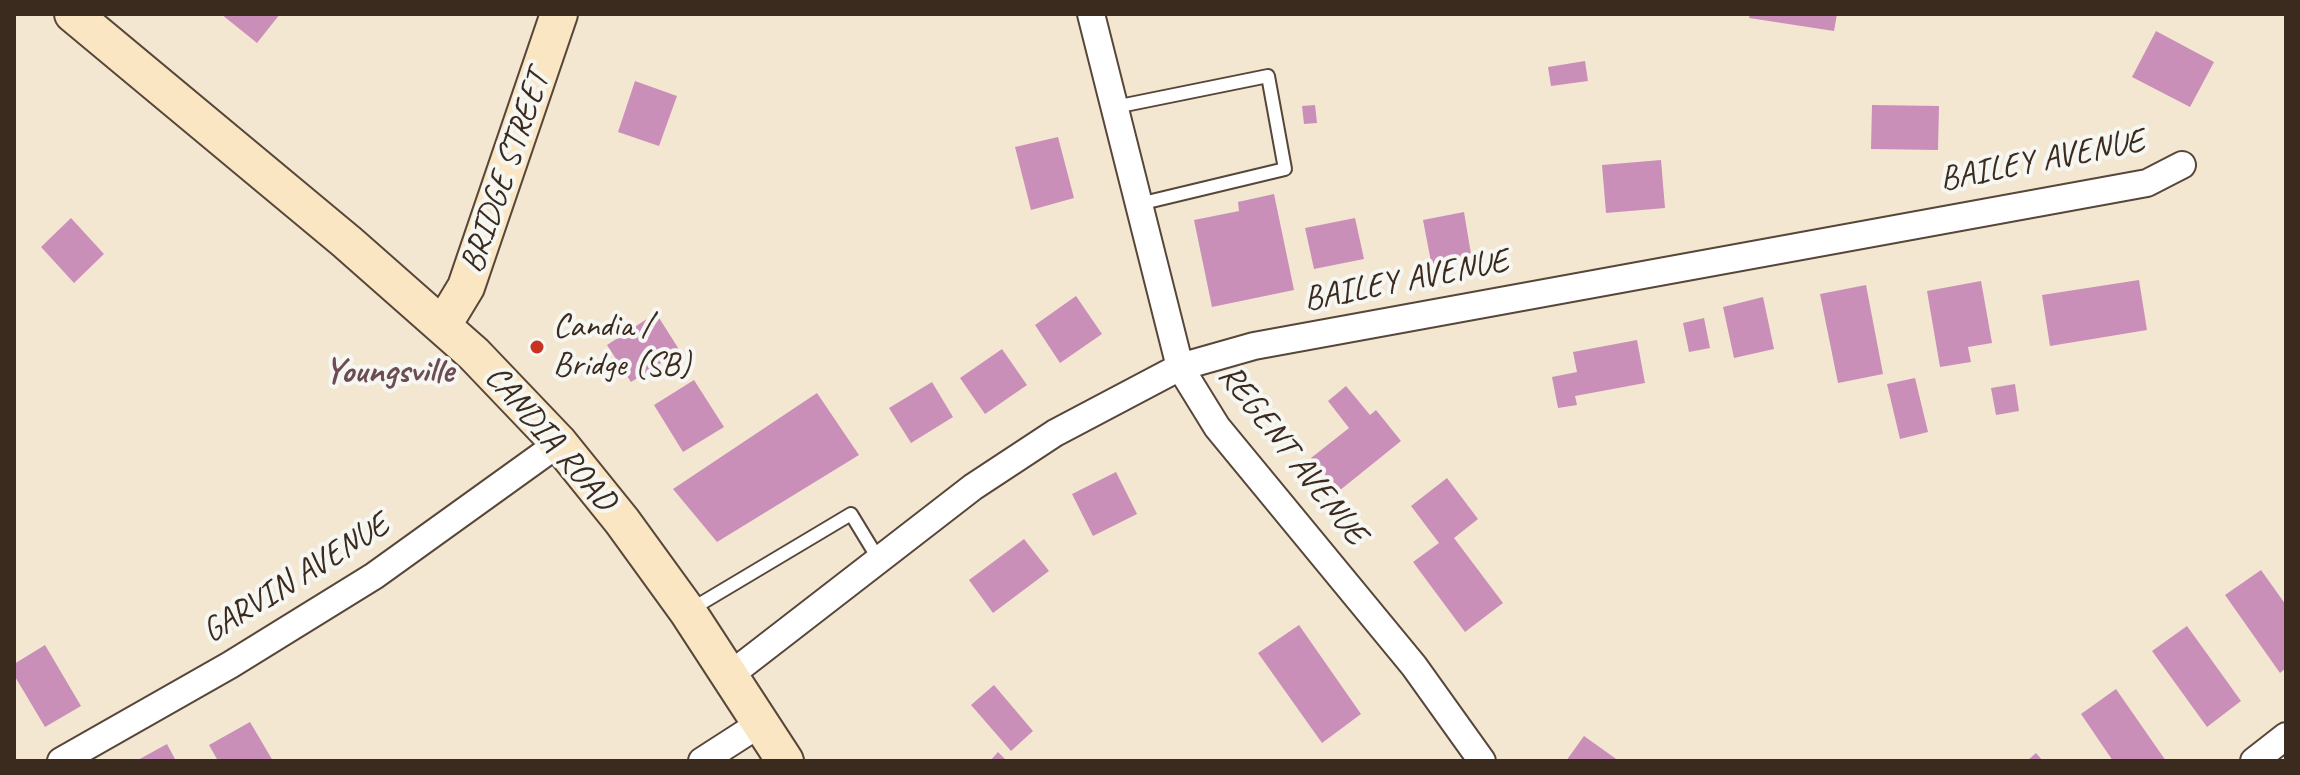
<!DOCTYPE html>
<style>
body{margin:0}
#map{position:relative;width:2300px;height:775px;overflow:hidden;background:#f3e7d2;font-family:Caveat,sans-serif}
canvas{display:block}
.frame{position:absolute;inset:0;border:16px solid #3b2a1e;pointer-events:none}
</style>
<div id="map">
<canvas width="2300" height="775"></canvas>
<div class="frame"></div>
</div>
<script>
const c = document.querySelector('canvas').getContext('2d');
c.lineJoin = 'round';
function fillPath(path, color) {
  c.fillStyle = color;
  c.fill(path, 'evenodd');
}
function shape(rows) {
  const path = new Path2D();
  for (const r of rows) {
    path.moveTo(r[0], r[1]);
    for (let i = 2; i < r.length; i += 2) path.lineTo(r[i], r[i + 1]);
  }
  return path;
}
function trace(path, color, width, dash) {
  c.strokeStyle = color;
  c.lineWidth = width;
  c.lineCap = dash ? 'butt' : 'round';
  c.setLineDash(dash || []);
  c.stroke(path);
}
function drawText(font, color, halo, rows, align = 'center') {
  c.font = font + ' Caveat,sans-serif';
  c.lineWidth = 8;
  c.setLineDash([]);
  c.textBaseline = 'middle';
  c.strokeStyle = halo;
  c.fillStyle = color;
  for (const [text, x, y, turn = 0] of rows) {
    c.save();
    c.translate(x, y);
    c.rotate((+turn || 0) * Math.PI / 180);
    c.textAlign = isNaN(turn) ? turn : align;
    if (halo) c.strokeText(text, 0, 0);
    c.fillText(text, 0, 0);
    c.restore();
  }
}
fillPath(shape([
 [221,14,280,14,257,43],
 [1750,14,1837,14,1834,31,1749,18],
 [2156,31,2214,62,2190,107,2132,77],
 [1585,61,1588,81,1551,86,1548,67],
 [635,81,677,96,659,146,618,132],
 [1315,105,1317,123,1304,124,1302,106],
 [1872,105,1939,106,1938,150,1871,149],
 [1058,137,1074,198,1031,210,1015,147],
 [1661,160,1665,208,1606,213,1602,165],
 [1274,194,1294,290,1212,307,1194,220,1239,211,1238,202],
 [1464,212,1472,260,1432,267,1423,220],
 [71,218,104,254,74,283,41,247],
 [1355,218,1364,259,1314,269,1305,228],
 [2139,280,2147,330,2050,346,2042,295],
 [1981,281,1992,343,1968,347,1971,362,1940,367,1927,291],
 [1866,285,1883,374,1838,383,1820,294],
 [1076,296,1102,334,1060,363,1035,325],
 [1763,297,1774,349,1734,358,1723,307],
 [656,313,680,351,631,382,607,345],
 [1704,318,1710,348,1689,352,1683,323],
 [1637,340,1645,383,1575,396,1577,405,1558,408,1552,377,1577,372,1573,352],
 [1002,349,1027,385,985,414,960,378],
 [1915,378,1928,432,1900,439,1887,384],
 [694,380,724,427,683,452,654,405],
 [932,382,953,417,911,443,889,408],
 [2015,384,2019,411,1996,415,1991,388],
 [1346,386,1370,415,1376,410,1401,441,1339,491,1311,458,1349,428,1328,401],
 [817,393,859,455,717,542,673,489],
 [1116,472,1137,514,1093,536,1072,494],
 [1447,478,1478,519,1454,538,1503,603,1465,632,1413,562,1439,543,1411,506],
 [1024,539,1049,571,993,613,969,580],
 [2261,570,2286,605,2286,668,2280,673,2225,595],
 [1299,625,1361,714,1322,743,1258,653],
 [2187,626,2241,701,2207,727,2152,651],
 [45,645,81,706,45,727,14,675,14,664],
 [994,685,1033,731,1011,751,971,705],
 [2116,689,2166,761,2113,761,2081,714],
 [250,722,273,761,218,761,209,745],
 [1584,736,1619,761,1566,761],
 [167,744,176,761,136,761],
 [998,752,1007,761,990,761],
 [2036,753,2043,761,2027,761]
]), '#ca8fb9');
const lane = shape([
 [1115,107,1268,76,1285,169,1139,204],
 [690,610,851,514,879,560]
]);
const street = shape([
 [1091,14,1180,367,1217,427,1414,666,1482,761],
 [730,675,973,487,1055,433,1180,367,1254,346,2147,183,2182,165],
 [61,761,230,665,374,576,559,443],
 [702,761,761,723],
 [2254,761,2286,736]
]);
const secondary = shape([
 [73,14,347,242,474,354,559,443,622,521,688,612,785,761],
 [443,325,466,287,559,14]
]);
trace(lane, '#574639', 16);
trace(street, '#574639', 30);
trace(secondary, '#574639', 40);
trace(lane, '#fff', 12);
trace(street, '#fff', 26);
trace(secondary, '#fbe6c4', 36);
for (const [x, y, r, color] of [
 [537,347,8,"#c8321e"]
]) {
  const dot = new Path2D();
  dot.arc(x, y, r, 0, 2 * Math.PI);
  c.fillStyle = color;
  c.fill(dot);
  trace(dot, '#f6f6f2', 3);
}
drawText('34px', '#3b2a1e', '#f6f6f2', [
 ["BAILEY AVENUE",2042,161,-11],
 ["BRIDGE STREET",506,172,-71],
 ["BAILEY AVENUE",1406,281,-11],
 ["CANDIA ROAD",550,439,49],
 ["REGENT AVENUE",1292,455,52],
 ["GARVIN AVENUE",296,579,-32]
]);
drawText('34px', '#3b2a1e', '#f6f6f2', [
 ["Candia /",553,327],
 ["Bridge (SB)",553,366]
], 'left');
drawText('bold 36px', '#6d4d54', '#f6f6f2', [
 ["Youngsville",389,373]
]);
</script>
